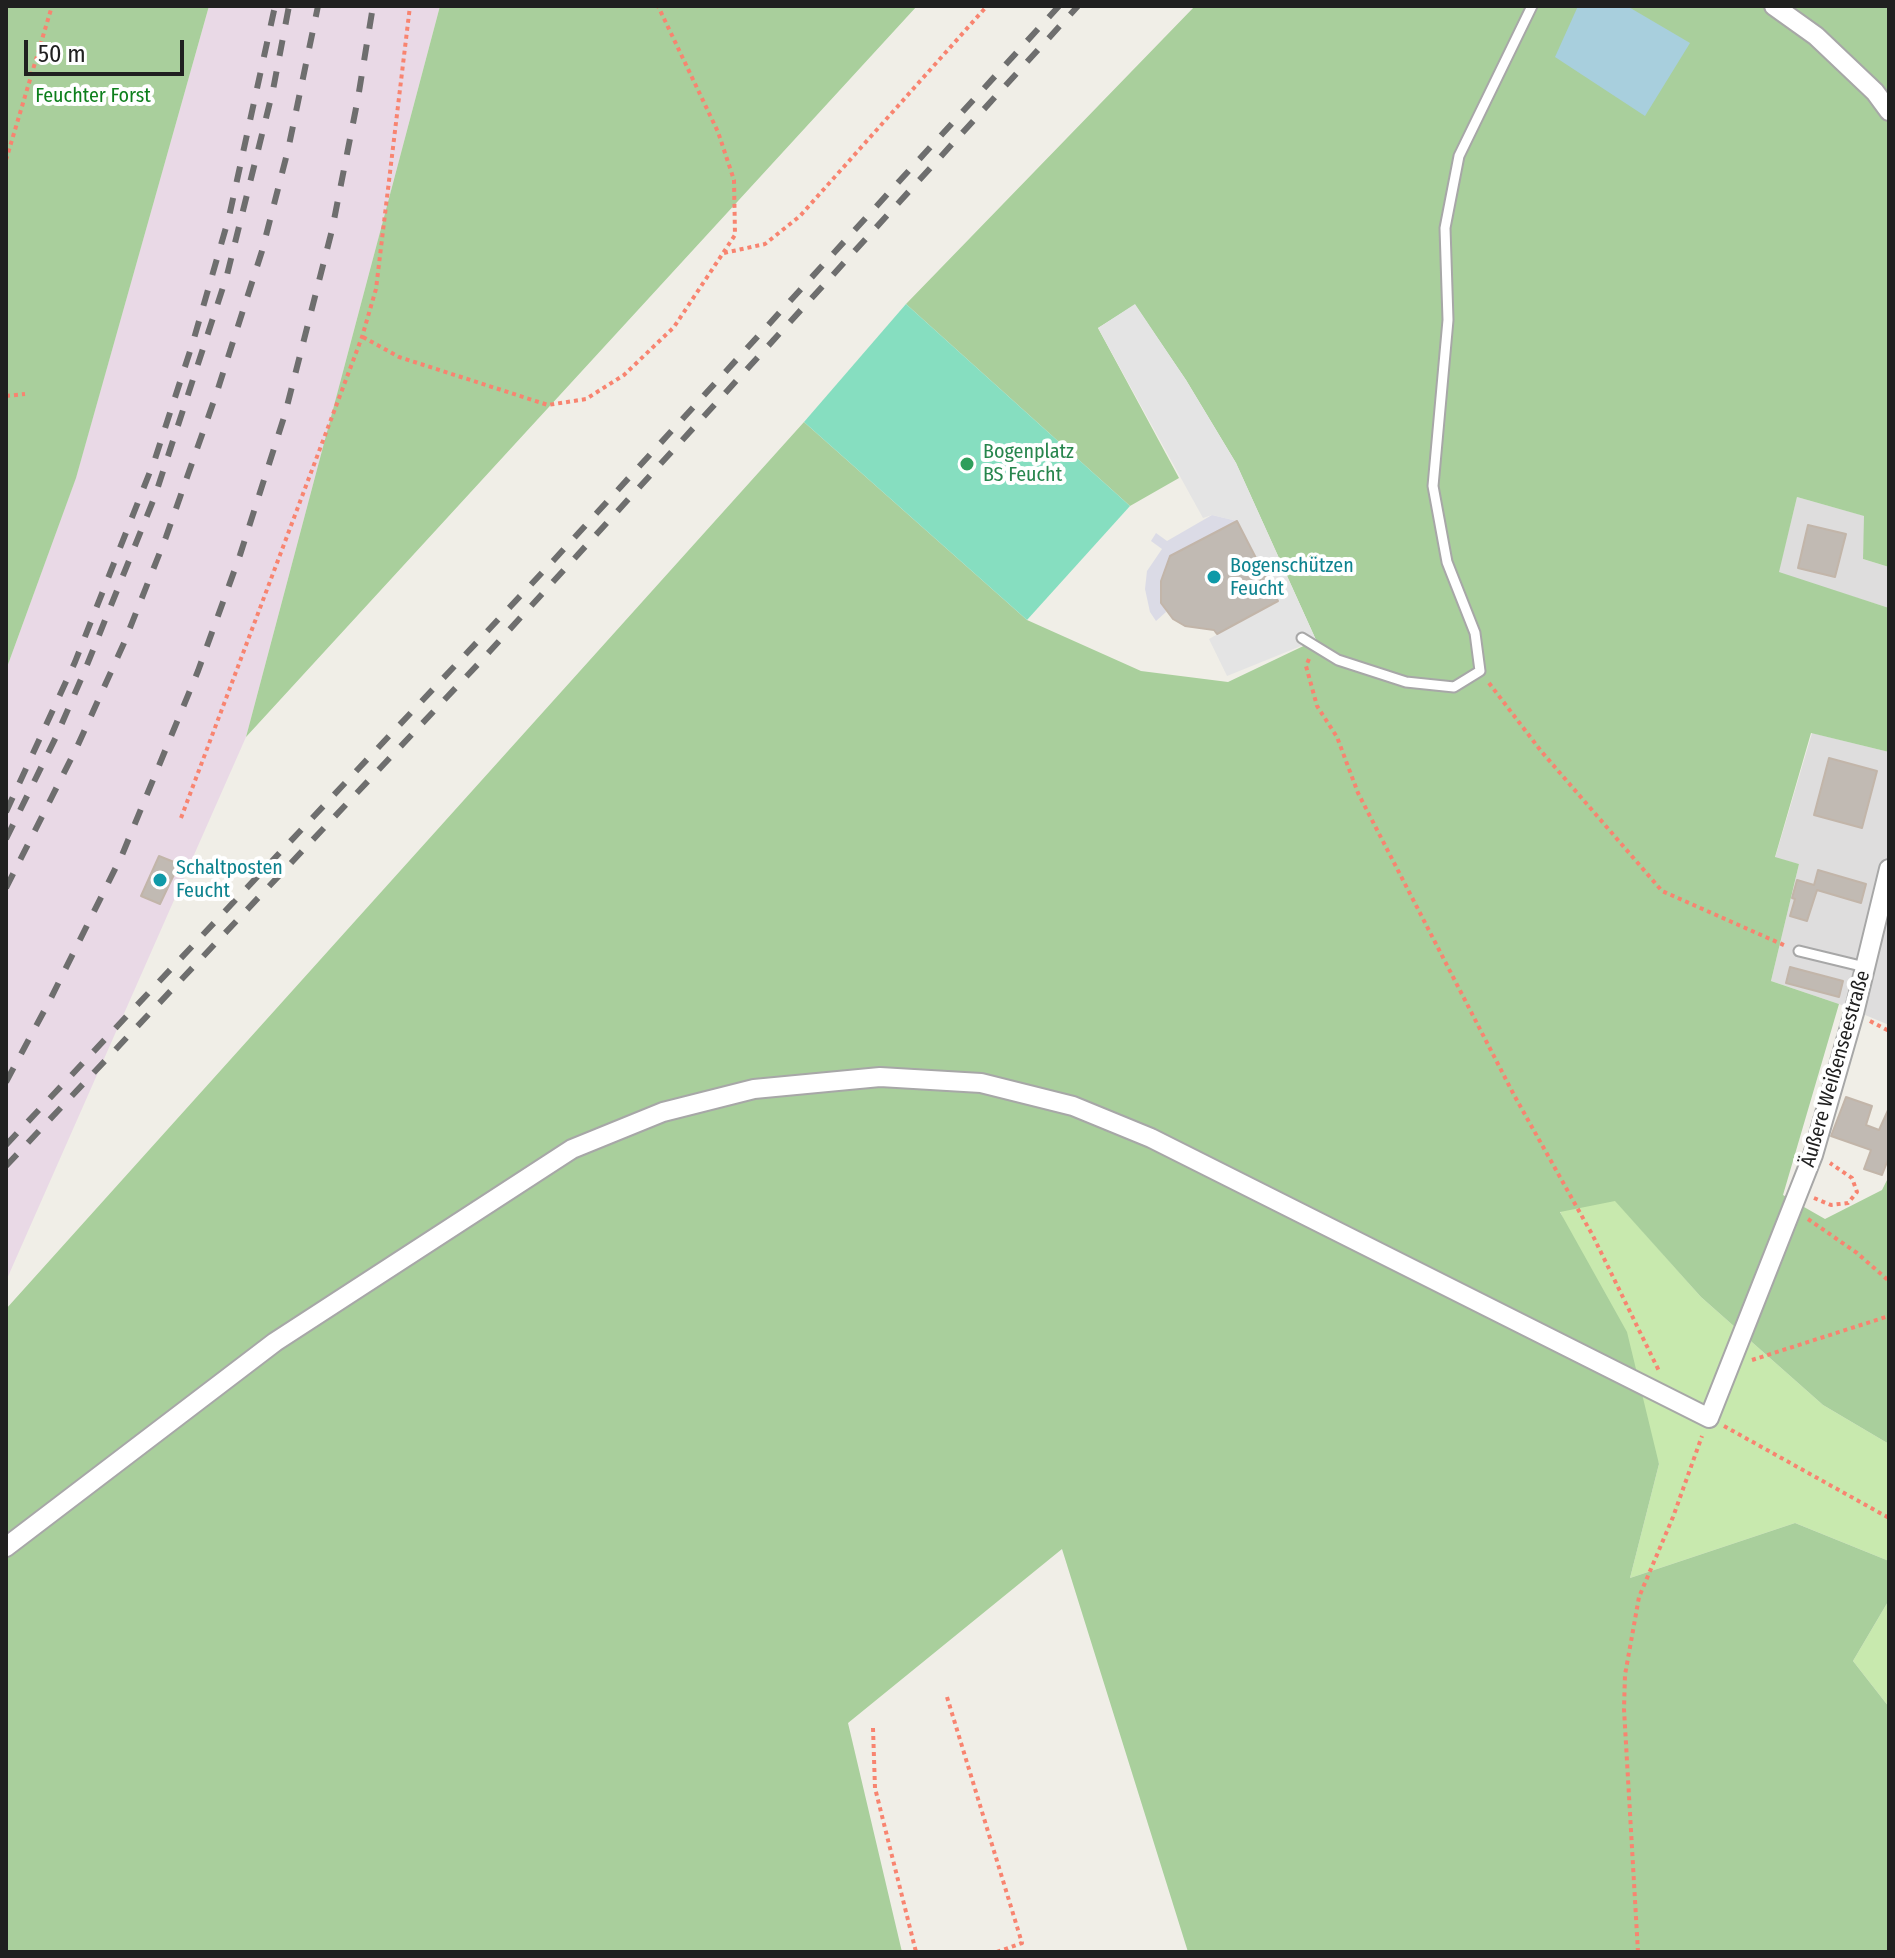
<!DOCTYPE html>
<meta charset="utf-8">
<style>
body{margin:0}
#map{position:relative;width:1895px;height:1958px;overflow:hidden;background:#f0eee7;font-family:"Fira Sans Condensed",sans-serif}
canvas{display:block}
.frame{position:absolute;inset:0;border:8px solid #202020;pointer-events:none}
.scale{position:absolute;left:24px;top:40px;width:160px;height:36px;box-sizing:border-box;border:4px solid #202020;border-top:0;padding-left:10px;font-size:24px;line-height:28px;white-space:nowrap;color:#202020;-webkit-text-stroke:6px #fff;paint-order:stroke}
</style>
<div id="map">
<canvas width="1895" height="1958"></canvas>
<div class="frame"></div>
<div class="scale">50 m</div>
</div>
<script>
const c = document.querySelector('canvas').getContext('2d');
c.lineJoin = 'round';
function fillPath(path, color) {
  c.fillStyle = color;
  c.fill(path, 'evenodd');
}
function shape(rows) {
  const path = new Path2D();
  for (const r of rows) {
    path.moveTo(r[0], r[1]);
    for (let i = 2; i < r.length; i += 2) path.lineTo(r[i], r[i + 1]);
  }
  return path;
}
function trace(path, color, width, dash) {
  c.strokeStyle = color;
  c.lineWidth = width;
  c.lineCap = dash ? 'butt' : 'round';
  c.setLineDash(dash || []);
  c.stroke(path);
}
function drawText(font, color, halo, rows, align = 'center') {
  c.font = font + ' "Fira Sans Condensed",sans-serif';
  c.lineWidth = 8;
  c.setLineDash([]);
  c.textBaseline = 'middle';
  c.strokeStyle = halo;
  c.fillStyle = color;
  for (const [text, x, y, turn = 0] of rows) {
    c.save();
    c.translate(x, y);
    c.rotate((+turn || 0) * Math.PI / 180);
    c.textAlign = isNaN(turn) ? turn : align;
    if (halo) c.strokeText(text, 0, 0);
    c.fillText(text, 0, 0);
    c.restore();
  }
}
fillPath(shape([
 [1797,497,1865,516,1863,559,1889,567,1889,608,1778,573],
 [1812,733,1889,752,1889,1025,1839,1004,1771,981,1799,864,1775,858]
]), '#dedddd');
fillPath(shape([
 [209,6,440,6,246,737,6,1281,6,670,76,477]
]), '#e9d9e6');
fillPath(shape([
 [1615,1200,1701,1297,1823,1405,1889,1444,1889,1561,1795,1523,1630,1578,1659,1464,1560,1211],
 [1889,1600,1889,1707,1853,1661]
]), '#c8e9ae');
fillPath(shape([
 [6,6,209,6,76,478,6,670],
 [440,6,917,6,246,737],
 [1195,6,1889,6,1889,567,1863,559,1864,516,1797,497,1779,572,1889,608,1889,752,1811,733,1775,857,1799,864,1771,981,1839,1004,1783,1195,1825,1219,1882,1190,1889,1176,1889,1444,1823,1405,1701,1297,1615,1201,1560,1212,1627,1332,1659,1464,1630,1578,1795,1523,1889,1561,1889,1600,1853,1661,1889,1707,1889,1952,1188,1952,1062,1549,848,1723,902,1952,6,1952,6,1309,804,422,1027,620,1141,671,1228,682,1316,640,1236,463,1186,380,1135,305,1098,328,1179,478,1130,506,906,304]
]), '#a9cf9c');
fillPath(shape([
 [906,304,1130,506,1027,620,804,422]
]), '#86dec0');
fillPath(shape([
 [1135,304,1186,380,1236,463,1316,640,1227,676,1209,639,1278,600,1237,521,1212,515,1203,518,1098,328]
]), '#e4e4e4');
fillPath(shape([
 [1212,515,1237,521,1173,555,1161,581,1160,594,1166,612,1156,621,1150,612,1145,589,1147,571,1162,549,1151,541,1156,533,1167,541]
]), '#dbdbe6');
fillPath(shape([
 [1578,6,1627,6,1690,43,1645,116,1555,57]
]), '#a8cfdd');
const building = shape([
 [1237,521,1278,601,1217,634,1214,630,1185,626,1173,619,1161,603,1161,581,1170,556,1237,521],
 [1808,525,1846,534,1835,577,1798,568,1808,525],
 [1829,758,1877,771,1862,828,1814,815,1829,758],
 [159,856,179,864,160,904,141,896,159,856],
 [1818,870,1866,884,1861,903,1817,890,1807,921,1790,916,1795,899,1792,898,1797,880,1814,885,1818,870],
 [1790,967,1843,981,1839,997,1786,983,1790,967],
 [1846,1097,1872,1106,1866,1125,1879,1130,1889,1108,1889,1157,1882,1175,1864,1169,1871,1150,1831,1136,1846,1097]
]);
fillPath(building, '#c1bab3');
trace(building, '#c2b5a9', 2);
const service = shape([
 [1302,638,1338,660,1406,682,1454,687,1480,671,1475,633,1447,562,1433,486,1448,320,1445,228,1459,156,1532,6],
 [1799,951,1865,967]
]);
const minor = shape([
 [1774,6,1816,36,1875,92,1889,111],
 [6,1547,275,1342,572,1149,663,1112,754,1089,880,1077,981,1083,1073,1106,1151,1138,1709,1418,1813,1155,1854,1013,1889,869]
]);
trace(service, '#a7a7a7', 13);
trace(minor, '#a7a7a7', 22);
trace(shape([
 [6,160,52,6],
 [724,253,765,244,800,216,987,6],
 [363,337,399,357,548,405,586,399,624,375,674,327,735,235,734,180,718,132,658,6],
 [6,396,25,394],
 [1309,659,1306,666,1317,706,1337,737,1358,793,1514,1095,1593,1236,1660,1373],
 [1489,683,1541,751,1662,891,1786,946],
 [181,818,362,337,376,289,410,6],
 [1870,1021,1889,1031],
 [1814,1198,1831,1205,1848,1203,1857,1192,1852,1178,1830,1163],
 [1808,1219,1857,1253,1889,1281],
 [1752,1360,1889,1316],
 [1724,1426,1889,1518],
 [947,1697,1022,1943,997,1952],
 [873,1728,875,1788,916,1952],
 [1638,1952,1624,1709,1625,1675,1639,1597,1673,1517,1702,1436]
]), '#f88470', 4, [4, 4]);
trace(service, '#fff', 9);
trace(minor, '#fff', 18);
trace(shape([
 [6,812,75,662,155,459,193,342,229,217,275,6],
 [6,839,56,737,85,670,155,496,227,275,273,90,289,6],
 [6,888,77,747,124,643,166,537,216,395,262,251,288,150,318,6],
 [6,1082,50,1000,122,855,198,671,240,555,285,414,332,230,358,98,373,6],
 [6,1145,553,561,1059,6],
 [6,1166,480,662,1078,6]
]), '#6e6e6e', 6, [16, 16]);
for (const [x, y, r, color] of [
 [967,464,8,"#2e9e5b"],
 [1214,577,8,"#0f9aa8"],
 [160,880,8,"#0f9aa8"]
]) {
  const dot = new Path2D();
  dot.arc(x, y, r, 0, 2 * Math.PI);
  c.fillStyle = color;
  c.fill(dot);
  trace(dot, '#fff', 3);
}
drawText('20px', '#0d7f1c', '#fff', [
 ["Feuchter Forst",93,96]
]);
drawText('20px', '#27864d', '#fff', [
 ["Bogenplatz",983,452],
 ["BS Feucht",983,475]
], 'left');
drawText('20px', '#0d838f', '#fff', [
 ["Bogenschützen",1230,566],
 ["Feucht",1230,589],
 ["Schaltposten",176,868],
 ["Feucht",176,891]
], 'left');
drawText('20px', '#202020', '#fff', [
 ["Äußere Weißenseestraße",1836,1069,-74]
]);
</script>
